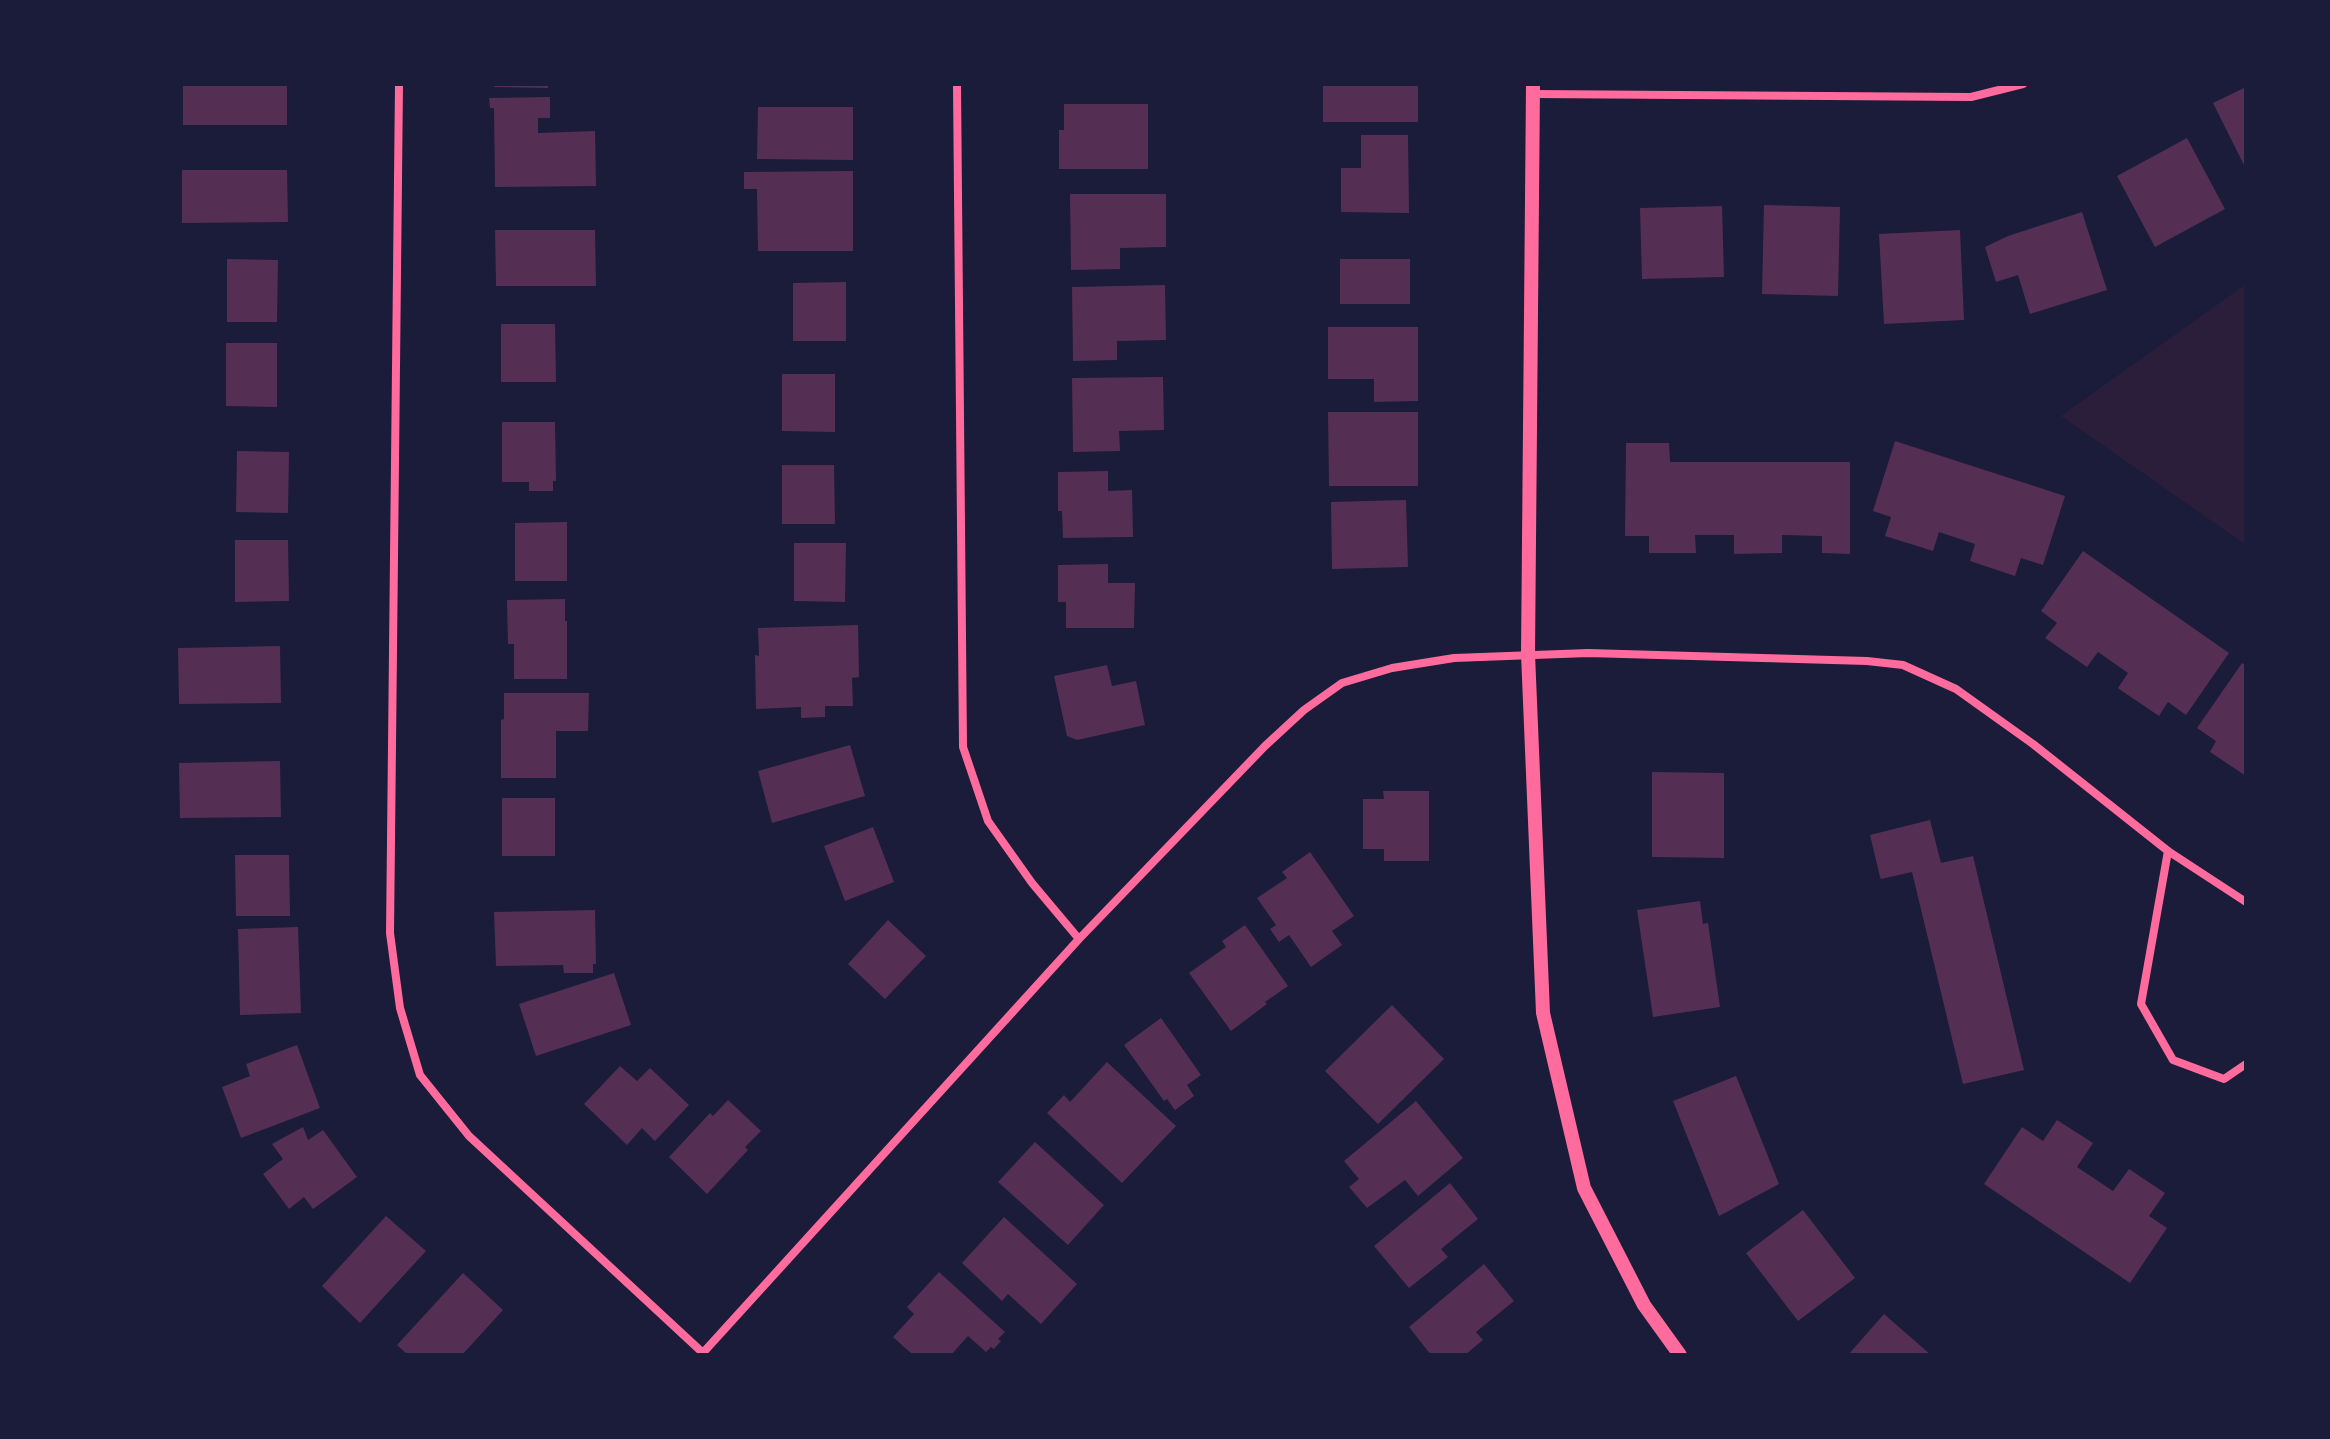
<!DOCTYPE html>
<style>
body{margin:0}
#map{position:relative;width:2330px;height:1439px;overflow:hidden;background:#1b1b3a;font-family:Montserrat,sans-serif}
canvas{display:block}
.frame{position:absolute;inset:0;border:86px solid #1b1b3a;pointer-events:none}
</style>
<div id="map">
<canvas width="2330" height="1439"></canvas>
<div class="frame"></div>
</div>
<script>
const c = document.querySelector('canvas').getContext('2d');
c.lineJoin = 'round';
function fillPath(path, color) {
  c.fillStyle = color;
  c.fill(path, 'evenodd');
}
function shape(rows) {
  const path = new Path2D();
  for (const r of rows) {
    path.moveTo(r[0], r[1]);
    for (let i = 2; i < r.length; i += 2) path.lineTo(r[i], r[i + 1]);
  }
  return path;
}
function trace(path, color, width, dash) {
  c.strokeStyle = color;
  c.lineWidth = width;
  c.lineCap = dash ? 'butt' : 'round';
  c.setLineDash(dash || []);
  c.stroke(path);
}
fillPath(shape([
 [2246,284,2246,545,2061,416]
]), '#2a1e3b');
fillPath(shape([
 [183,84,287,84,287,125,183,125],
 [494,84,548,84,548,88,494,87],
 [1323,84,1418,84,1418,122,1323,122],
 [2246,87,2246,169,2213,103],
 [550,97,550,118,538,118,538,133,595,131,596,186,495,187,494,108,490,108,489,98],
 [1064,104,1148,104,1148,169,1059,169,1059,130,1064,130],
 [758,107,853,107,853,160,757,159],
 [1361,135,1408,135,1409,213,1341,212,1341,168,1361,168],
 [2187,138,2225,209,2155,247,2117,176],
 [182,170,287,170,288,222,182,223],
 [853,171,853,251,758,251,757,189,744,189,744,172],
 [1070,194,1166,194,1166,247,1120,248,1120,269,1071,270],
 [1764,205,1840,207,1838,296,1762,294],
 [1722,206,1724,277,1642,279,1640,208],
 [2082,212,2107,290,2030,314,2018,275,1996,282,1985,247,2008,236],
 [495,230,595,230,596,286,496,286],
 [1960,230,1964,320,1884,324,1879,234],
 [227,259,278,260,277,322,227,322],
 [1340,259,1410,259,1410,304,1340,304],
 [846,282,846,341,793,341,793,283],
 [1165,285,1166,340,1117,341,1117,360,1073,361,1072,287],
 [501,324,555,324,556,382,501,382],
 [1328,327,1418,327,1418,401,1374,402,1374,379,1328,379],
 [226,343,277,343,277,407,226,406],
 [782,374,835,374,835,432,782,431],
 [1163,377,1164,430,1119,431,1120,451,1073,452,1072,378],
 [1328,412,1418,412,1418,486,1329,486],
 [502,422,555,422,556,481,553,481,553,491,529,491,529,482,502,482],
 [1895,441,2065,496,2043,565,2021,558,2015,576,1970,561,1975,544,1939,532,1933,551,1885,536,1891,517,1873,511],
 [1626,443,1669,443,1670,462,1850,462,1850,554,1822,553,1822,536,1782,535,1782,553,1734,554,1734,535,1695,535,1696,553,1649,553,1649,536,1625,536],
 [237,451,289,452,288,513,236,512],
 [782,465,834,465,835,524,782,524],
 [1108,471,1108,491,1132,490,1133,537,1063,538,1062,511,1058,511,1058,472],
 [1406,500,1408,567,1332,569,1331,502],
 [567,522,567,581,515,581,515,523],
 [235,540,288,540,289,601,235,602],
 [794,543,846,543,845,602,794,601],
 [2083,551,2229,653,2186,715,2168,702,2159,716,2119,689,2118,688,2128,673,2098,652,2087,667,2045,638,2057,623,2041,611],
 [1108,564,1108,583,1135,583,1134,628,1066,628,1066,602,1058,602,1058,565],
 [565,599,565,621,567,621,567,679,514,679,514,644,508,644,507,600],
 [858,625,859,677,852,678,853,706,825,706,825,717,801,718,801,707,756,709,755,655,759,656,758,628],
 [280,646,281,703,179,704,178,648],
 [2242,663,2246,665,2246,776,2210,752,2216,741,2197,728],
 [1107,665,1112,686,1136,681,1145,725,1077,740,1067,736,1054,676],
 [504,693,589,693,588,731,556,731,556,778,501,778,501,720,504,719],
 [850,745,865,796,772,823,758,771],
 [280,761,281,817,180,818,179,763],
 [1652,772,1724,773,1724,858,1652,857],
 [1383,791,1429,791,1429,861,1384,861,1384,849,1363,849,1363,799,1384,799],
 [502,798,555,798,555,856,502,856],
 [1930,820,1941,863,1973,856,2024,1070,1963,1084,1912,872,1881,879,1880,877,1870,835],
 [873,827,894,882,845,901,824,846],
 [1310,852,1354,916,1332,931,1342,945,1311,967,1289,935,1279,942,1270,929,1276,925,1257,898,1287,878,1282,872],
 [235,855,289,855,290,916,236,916],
 [1700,901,1703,924,1708,923,1720,1007,1653,1017,1637,910],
 [595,910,596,964,593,964,593,973,564,973,563,965,496,966,494,912],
 [888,920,926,956,885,999,848,964],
 [1245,925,1288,986,1265,1002,1267,1004,1231,1031,1189,973,1226,947,1222,941],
 [298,927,301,1013,240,1015,238,929],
 [614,973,631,1025,536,1056,519,1004],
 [1392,1005,1444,1059,1378,1124,1325,1071],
 [1161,1018,1201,1075,1187,1085,1194,1096,1175,1110,1167,1099,1164,1101,1124,1045],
 [297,1045,320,1108,241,1138,222,1087,250,1076,246,1064],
 [1107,1062,1176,1126,1122,1183,1047,1113,1064,1095,1070,1102],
 [620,1066,637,1081,650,1068,689,1105,655,1141,642,1128,627,1145,584,1104],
 [1736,1076,1779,1184,1719,1216,1673,1101],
 [728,1100,761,1131,745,1147,748,1150,707,1194,669,1157,710,1113,713,1116],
 [1416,1101,1463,1158,1418,1196,1405,1180,1367,1208,1349,1187,1359,1179,1344,1161],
 [2057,1120,2093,1143,2077,1167,2113,1191,2129,1169,2165,1193,2149,1216,2167,1228,2130,1283,1984,1184,2022,1127,2043,1141],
 [303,1127,308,1140,323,1130,357,1177,313,1209,304,1197,289,1209,263,1174,283,1159,272,1144],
 [1035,1142,1104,1205,1068,1245,998,1182],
 [1450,1183,1478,1219,1441,1249,1448,1257,1409,1288,1374,1246],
 [1803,1210,1855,1278,1798,1321,1746,1253],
 [386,1216,426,1251,360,1323,322,1286],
 [1004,1217,1077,1284,1041,1324,1008,1294,1002,1301,962,1263],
 [1484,1264,1514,1301,1476,1332,1483,1340,1465,1355,1431,1355,1409,1327],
 [939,1272,1005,1332,998,1339,1001,1341,994,1349,991,1347,986,1352,968,1336,951,1355,913,1355,893,1337,914,1314,907,1307],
 [463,1273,503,1310,462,1355,408,1355,397,1345],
 [1884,1314,1931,1355,1848,1355]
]), '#542f53');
trace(shape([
 [399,84,390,933,400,1008,420,1075,469,1136,703,1353],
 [957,84,963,747,988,821,1032,883,1079,939],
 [1533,94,1971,97,2023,84],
 [2168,851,2141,1004,2173,1060,2224,1079,2246,1064],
 [701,1355,1079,939,1265,746,1304,710,1342,683,1392,668,1454,658,1588,653,1867,661,1903,665,1956,689,2033,744,2168,851,2246,902]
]), '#ff6b9d', 8);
trace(shape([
 [1533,84,1528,654,1543,1013,1584,1188,1644,1305,1680,1355]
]), '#ff6b9d', 14);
</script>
